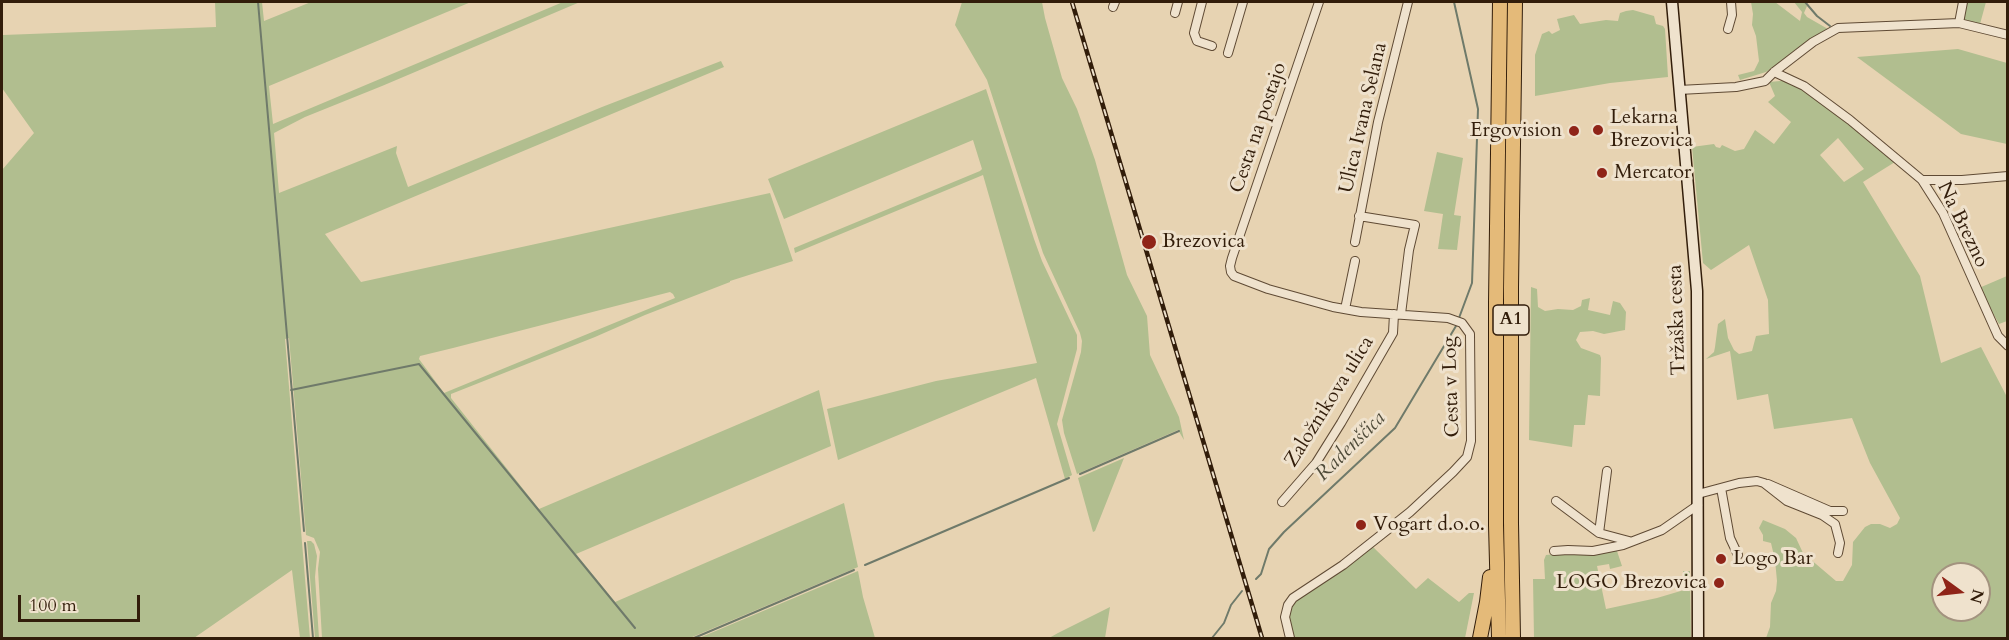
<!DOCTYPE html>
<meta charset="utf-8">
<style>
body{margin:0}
#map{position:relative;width:2009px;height:640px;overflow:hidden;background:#e7d3b2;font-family:Cardo,serif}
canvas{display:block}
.frame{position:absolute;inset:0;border:3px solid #321d0a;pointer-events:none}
.north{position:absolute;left:1931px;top:562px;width:60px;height:60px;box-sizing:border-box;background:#efe2cd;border:2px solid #a3937f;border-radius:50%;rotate:105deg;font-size:16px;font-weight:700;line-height:24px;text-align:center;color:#321d0a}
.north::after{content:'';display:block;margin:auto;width:21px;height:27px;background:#8f2418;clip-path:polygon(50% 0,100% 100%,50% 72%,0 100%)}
.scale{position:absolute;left:18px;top:595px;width:122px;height:27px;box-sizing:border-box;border:3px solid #321d0a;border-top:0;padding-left:8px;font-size:18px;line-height:21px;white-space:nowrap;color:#321d0a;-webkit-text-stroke:4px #efe2cd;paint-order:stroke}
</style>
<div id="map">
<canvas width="2009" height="640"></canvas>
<div class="frame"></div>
<div class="north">N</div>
<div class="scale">100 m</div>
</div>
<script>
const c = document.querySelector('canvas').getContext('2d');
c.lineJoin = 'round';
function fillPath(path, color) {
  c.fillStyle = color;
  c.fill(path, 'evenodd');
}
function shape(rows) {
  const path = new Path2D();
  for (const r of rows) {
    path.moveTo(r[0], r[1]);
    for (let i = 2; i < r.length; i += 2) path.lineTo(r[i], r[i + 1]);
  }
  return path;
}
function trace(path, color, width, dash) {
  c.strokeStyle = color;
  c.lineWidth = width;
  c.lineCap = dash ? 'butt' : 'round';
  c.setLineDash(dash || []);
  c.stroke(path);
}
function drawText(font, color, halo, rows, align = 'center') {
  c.font = font + ' Cardo,serif';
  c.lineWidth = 6;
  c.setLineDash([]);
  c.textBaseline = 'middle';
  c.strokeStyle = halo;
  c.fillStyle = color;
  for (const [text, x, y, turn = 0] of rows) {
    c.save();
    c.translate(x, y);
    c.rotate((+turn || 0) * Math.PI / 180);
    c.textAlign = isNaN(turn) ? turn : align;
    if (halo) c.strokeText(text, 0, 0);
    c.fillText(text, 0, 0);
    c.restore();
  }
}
fillPath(shape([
 [215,2,262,2,264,21,311,2,471,2,269,86,273,124,563,2,580,2,382,86,305,117,274,133,279,193,397,146,396,153,408,187,602,107,721,61,724,67,325,234,361,282,770,193,793,261,730,281,730,282,645,315,595,337,451,394,451,398,539,509,819,390,831,446,576,554,615,602,844,503,858,567,690,638,322,638,318,569,320,552,314,538,306,535,289,338,285,339,310,638,300,638,292,570,194,638,2,638,2,170,34,133,2,88,3,35,216,27],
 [670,292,673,294,675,298,444,393,419,359,420,356,453,348],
 [962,2,1042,2,1045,18,1062,78,1077,109,1095,160,1127,275,1147,316,1150,355,1179,417,1184,440,1178,430,1077,474,1064,433,1062,420,1081,352,1082,341,1080,333,1043,253,987,80,955,25],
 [1751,2,1775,2,1800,21,1802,12,1794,2,1804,2,1807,6,1804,13,1807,17,1828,29,1766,72,1740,80,1738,75,1754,71,1759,61,1756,36,1752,25,1753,14],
 [1966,2,1986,2,1980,24,1964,20],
 [1633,10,1654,16,1656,24,1663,26,1665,29,1668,77,1610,83,1535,96,1535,55,1542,34,1549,31,1552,34,1560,30,1557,19,1574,15,1580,24,1606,20,1618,21,1620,13,1626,11],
 [1958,49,2007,63,2007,144,1961,134,1857,57],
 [1780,81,1789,81,1825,105,1895,162,1863,182,1920,276,1941,363,1981,347,2007,397,2007,638,1766,638,1770,627,1771,603,1776,591,1777,581,1775,560,1771,543,1763,541,1763,535,1759,528,1763,520,1785,529,1796,538,1803,553,1836,581,1843,581,1852,565,1853,542,1865,527,1871,524,1880,524,1890,528,1897,524,1900,518,1870,463,1852,418,1774,429,1768,394,1737,400,1730,351,1706,359,1714,352,1715,347,1718,324,1725,319,1728,338,1734,350,1739,354,1752,351,1756,336,1769,334,1768,300,1749,245,1711,270,1703,263,1692,147,1714,144,1716,147,1720,148,1722,145,1735,151,1744,149,1755,130,1774,144,1791,122,1768,102,1775,96,1769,82],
 [1838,138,1864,169,1844,182,1820,155],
 [1943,574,1979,574,1979,610,1943,610],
 [986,89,1034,239,1042,261,1077,335,1077,349,1057,424,1072,475,1065,479,1036,378,838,460,827,409,936,381,1037,363,983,175,795,253,794,248,980,171,982,169,973,140,784,219,768,179],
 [1437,152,1463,158,1454,215,1461,216,1457,250,1438,249,1443,214,1424,211],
 [2007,276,2007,321,1999,324,1979,288],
 [1531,287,1537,289,1538,307,1545,311,1558,309,1573,310,1581,306,1582,300,1590,298,1588,310,1610,315,1613,301,1620,303,1626,312,1625,330,1604,334,1593,331,1580,332,1576,340,1581,348,1600,355,1601,358,1600,396,1588,395,1585,425,1574,425,1572,447,1529,440],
 [1124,458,1095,531,1093,532,1078,478],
 [307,541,311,541,314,544,317,556,315,577,319,638,315,638],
 [1372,546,1416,589,1428,578,1459,602,1469,593,1474,593,1465,638,1293,638,1289,616,1292,605,1297,598],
 [1616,548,1622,566,1610,569,1609,564,1597,566,1606,609,1657,598,1684,590,1683,571,1690,571,1691,638,1534,638,1533,579,1545,579,1544,560,1546,555],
 [858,571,863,597,875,638,699,638],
 [1110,607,1105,638,1049,638,1058,633]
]), '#b1be8f');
trace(shape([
 [258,2,304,531],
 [1805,2,1817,16,1830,26],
 [291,390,419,364,635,628],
 [1080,474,1179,431],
 [305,543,313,638],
 [865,565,1069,478],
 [1256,579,1261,574,1269,549,1284,532,1395,428,1456,326,1472,283,1478,109,1454,2],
 [694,638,854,570],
 [1212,638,1224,623,1231,605,1242,591]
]), '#6f7a6a', 2);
const minor = shape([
 [1202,2,1194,33,1197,41,1212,46],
 [1113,7,1115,2],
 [1175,13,1178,2],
 [1959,23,1963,2],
 [1728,29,1732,15,1731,2],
 [1228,53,1243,2],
 [1774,72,1804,86,1850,120,1922,180,1943,213,1998,336,2008,346],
 [1679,90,1736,87,1765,81,1774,72,1813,42,1838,28,1959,23,2008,35],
 [1922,180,1962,180,2008,176],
 [1359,216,1415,225,1409,250,1401,314],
 [1355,242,1378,122,1408,2],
 [1345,309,1355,261],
 [1768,484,1830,511,1843,511],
 [1721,488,1730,538,1738,555],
 [1698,494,1739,483,1757,481,1764,483,1787,501,1822,515,1835,524,1840,543,1838,553],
 [1556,501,1599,533,1629,541],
 [1282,502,1316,463,1341,423,1393,333,1394,314],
 [1599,533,1607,471],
 [1554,551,1568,550,1593,551,1623,545,1662,530,1698,505],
 [1290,638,1285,617,1288,605,1293,598,1343,565,1410,512,1453,472,1467,457,1471,441,1470,334,1462,323,1448,318,1361,312,1333,307,1268,289,1234,276,1231,272,1230,266,1232,258,1319,2]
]);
const secondary = shape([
 [1672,2,1697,291,1698,638]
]);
const motorway = shape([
 [1480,638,1487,602,1490,577],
 [1499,638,1496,525,1496,302,1500,2],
 [1513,638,1511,523,1511,287,1515,2]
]);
trace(minor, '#5f4a34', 10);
trace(secondary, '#321d0a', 13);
trace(motorway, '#321d0a', 16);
trace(minor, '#efe2cd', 8);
trace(secondary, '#efe2cd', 10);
trace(motorway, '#e4ba79', 14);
const rail = shape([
 [1072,2,1262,638]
]);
trace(rail, '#321d0a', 4.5);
trace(rail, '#efe2cd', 2, [7]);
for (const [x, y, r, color] of [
 [1598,130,6,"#8f2418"],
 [1574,131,6,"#8f2418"],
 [1602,173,6,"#8f2418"],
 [1149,242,8,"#8f2418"],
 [1361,525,6,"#8f2418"],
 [1721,559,6,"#8f2418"],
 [1719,583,6,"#8f2418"]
]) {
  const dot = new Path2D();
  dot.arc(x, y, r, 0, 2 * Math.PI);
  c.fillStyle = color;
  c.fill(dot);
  trace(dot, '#efe2cd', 2);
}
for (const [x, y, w] of [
 [1511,320,36]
]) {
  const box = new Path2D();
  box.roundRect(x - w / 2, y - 15, w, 30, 4.5);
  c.fillStyle = '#efe2cd';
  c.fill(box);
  trace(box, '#321d0a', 1.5);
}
drawText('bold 18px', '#321d0a', null, [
 ["A1",1511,320]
]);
drawText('20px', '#321d0a', '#efe2cd', [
 ["Ulica Ivana Selana",1364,118,-77],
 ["Cesta na postajo",1259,128,-71],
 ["Na Brezno",1962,225,64],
 ["Tržaška cesta",1678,320,-92],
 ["Cesta v Log",1452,387,-92],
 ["Založnikova ulica",1330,402,-58]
]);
drawText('20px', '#321d0a', '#efe2cd', [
 ["Lekarna",1610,118],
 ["Brezovica",1610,141],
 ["Ergovision",1562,131,"right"],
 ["Mercator",1614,173],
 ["Brezovica",1162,242],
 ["Vogart d.o.o.",1373,525],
 ["Logo Bar",1733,559],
 ["LOGO Brezovica",1707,583,"right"]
], 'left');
drawText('italic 21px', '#504c3a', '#efe2cd', [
 ["Radenščica",1351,447,-45]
]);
</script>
